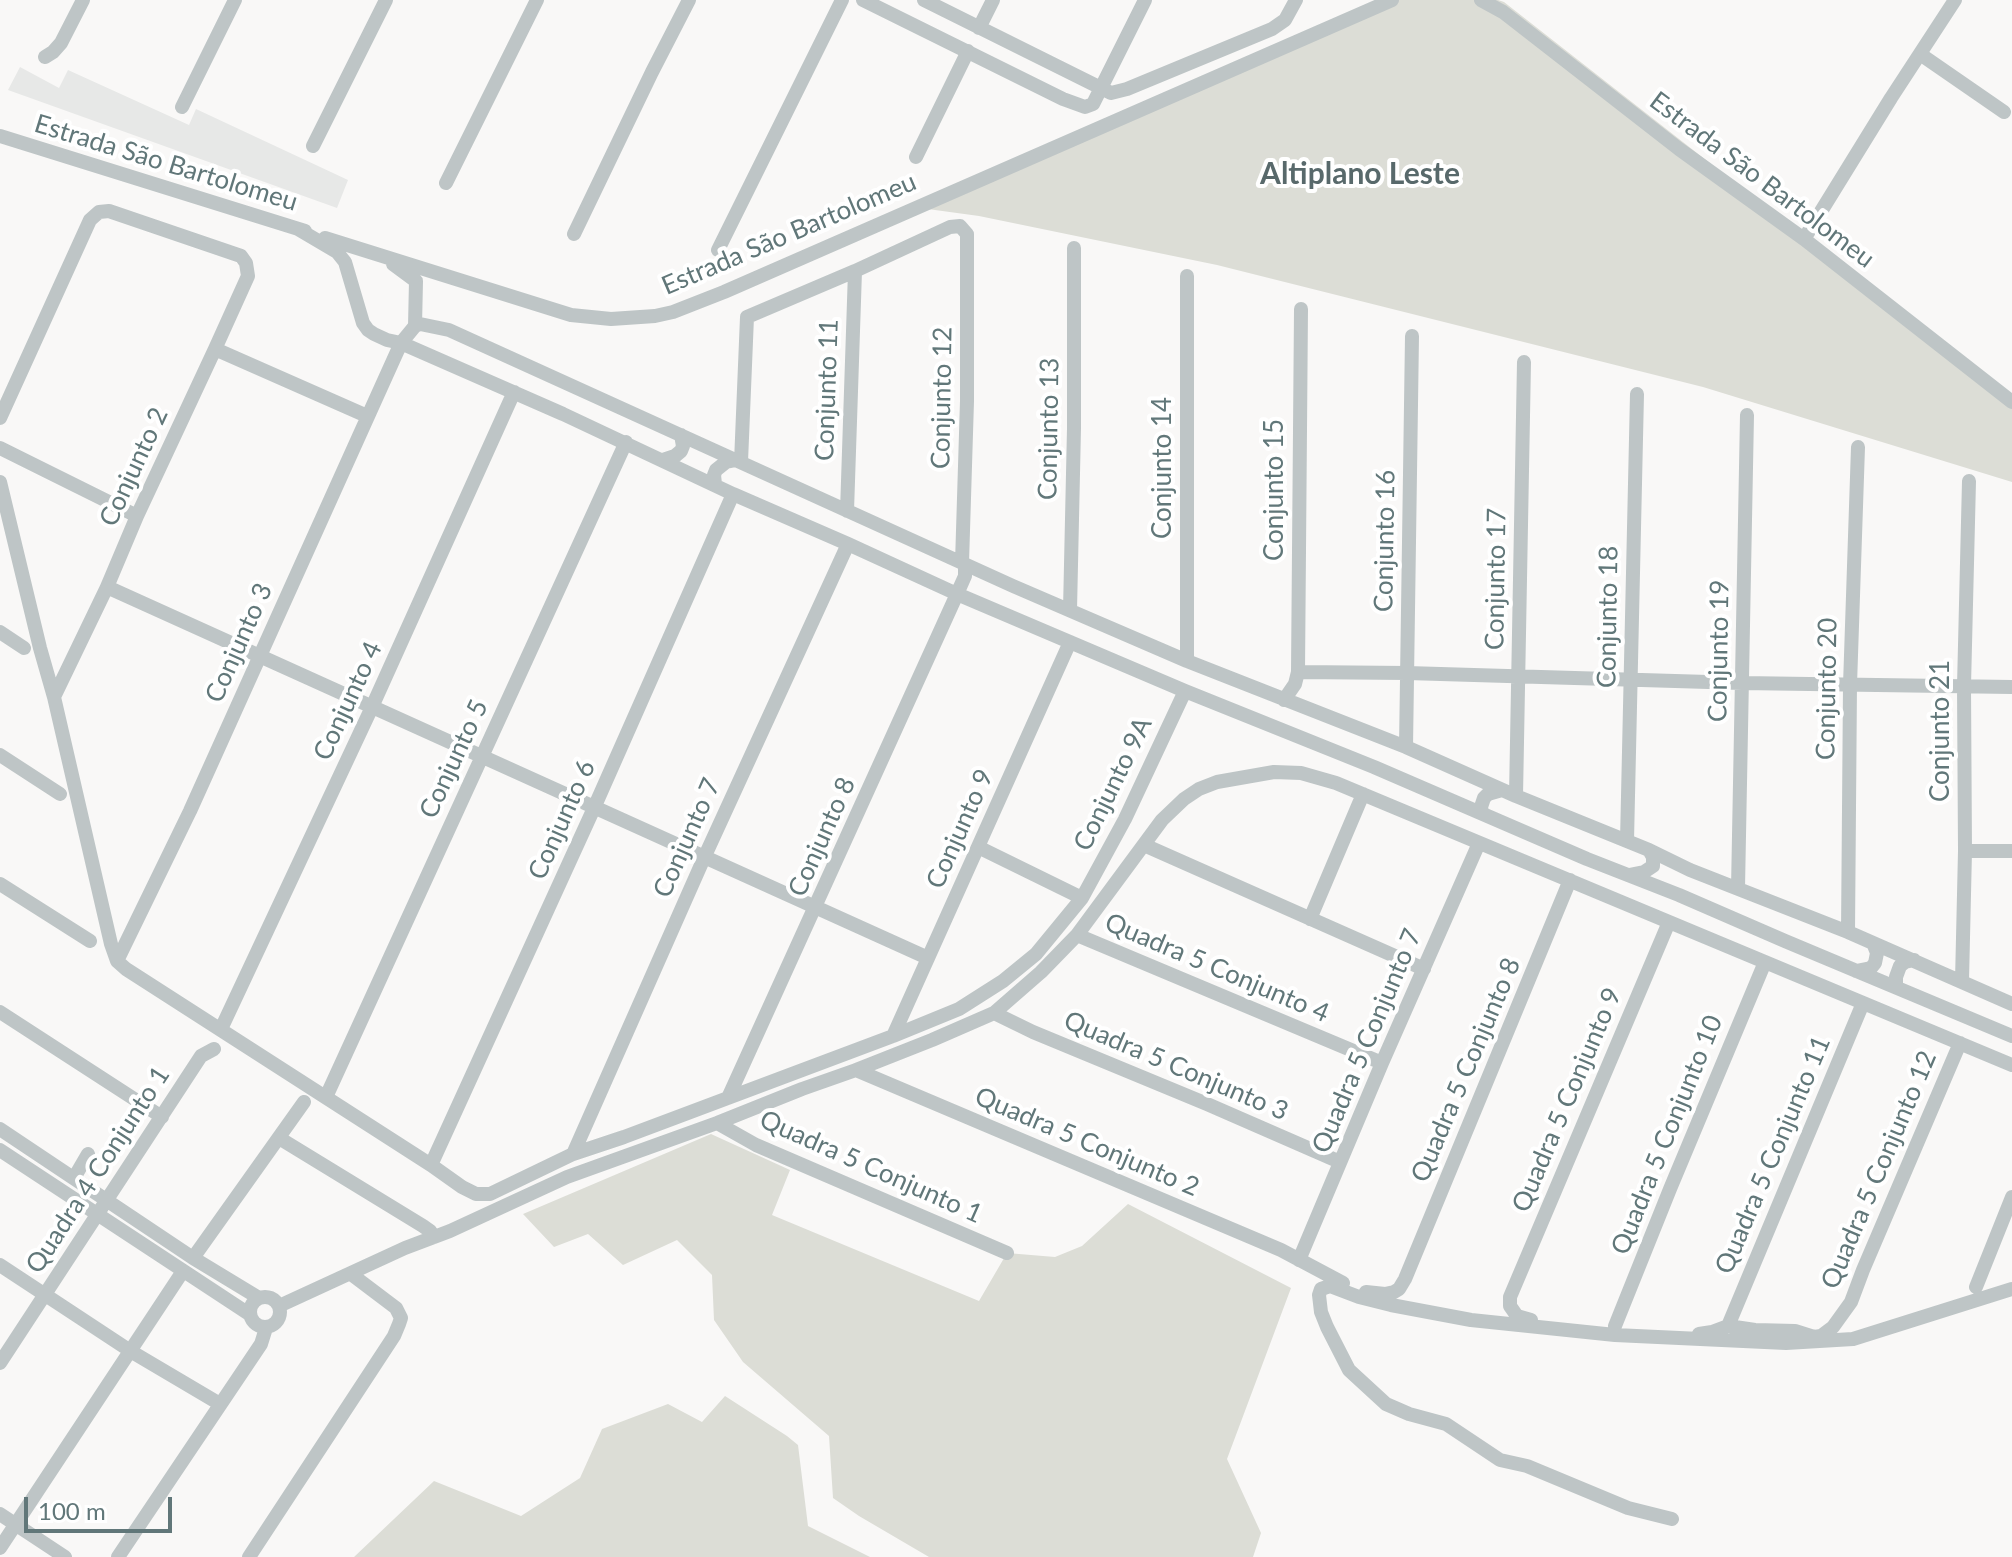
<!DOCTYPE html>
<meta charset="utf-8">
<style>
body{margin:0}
#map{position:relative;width:2012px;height:1557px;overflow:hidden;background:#f9f8f7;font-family:Lato,sans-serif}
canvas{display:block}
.scale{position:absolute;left:24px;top:1497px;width:148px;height:36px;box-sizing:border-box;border:4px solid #617779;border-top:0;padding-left:10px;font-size:24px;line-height:28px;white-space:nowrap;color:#617779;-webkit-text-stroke:6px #fff;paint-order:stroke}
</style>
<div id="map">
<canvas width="2012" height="1557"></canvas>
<div class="scale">100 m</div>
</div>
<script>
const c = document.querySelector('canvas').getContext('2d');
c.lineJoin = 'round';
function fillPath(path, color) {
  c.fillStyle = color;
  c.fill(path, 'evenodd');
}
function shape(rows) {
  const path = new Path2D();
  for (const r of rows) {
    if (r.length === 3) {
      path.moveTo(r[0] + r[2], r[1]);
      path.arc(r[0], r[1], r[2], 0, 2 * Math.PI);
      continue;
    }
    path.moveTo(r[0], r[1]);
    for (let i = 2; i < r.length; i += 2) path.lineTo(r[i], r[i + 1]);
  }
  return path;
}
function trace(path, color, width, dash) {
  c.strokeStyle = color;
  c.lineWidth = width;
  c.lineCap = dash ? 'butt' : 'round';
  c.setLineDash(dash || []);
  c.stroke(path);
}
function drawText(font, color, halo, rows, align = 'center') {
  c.font = font + ' Lato,sans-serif';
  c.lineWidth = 8;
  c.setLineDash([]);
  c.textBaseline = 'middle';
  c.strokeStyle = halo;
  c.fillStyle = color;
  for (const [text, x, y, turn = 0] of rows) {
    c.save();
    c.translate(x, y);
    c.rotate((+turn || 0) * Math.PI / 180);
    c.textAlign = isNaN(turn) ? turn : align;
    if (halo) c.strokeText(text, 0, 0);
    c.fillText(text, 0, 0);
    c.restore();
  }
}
fillPath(shape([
 [20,67,59,88,68,70,189,125,196,109,348,180,337,208,8,90]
]), '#e7e8e7');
fillPath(shape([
 [1391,0,1498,0,1504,2,1803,236,2012,404,2012,482,1703,387,1217,265,979,216,913,207],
 [711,1134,790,1170,772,1215,979,1301,1007,1253,1055,1257,1082,1246,1128,1204,1291,1288,1227,1459,1261,1533,1253,1557,929,1557,859,1516,833,1498,829,1436,743,1362,714,1320,712,1275,677,1240,623,1265,588,1234,554,1247,523,1214],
 [725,1396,787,1436,798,1445,808,1526,870,1557,354,1557,434,1481,521,1516,580,1478,602,1429,668,1404,702,1422]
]), '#dcddd6');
trace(shape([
 [863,0,1063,99,1085,107,1093,104,1145,0],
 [924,0,1111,93,1127,89,1272,29,1285,20,1296,0],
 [1481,0,1503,12,1679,149,1804,239,2012,402],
 [979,28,993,0],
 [1920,54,2004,112],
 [45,57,53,52,61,43,83,0],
 [182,107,235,0],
 [0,136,305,231],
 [313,146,386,0],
 [916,157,968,51],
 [446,183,537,0],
 [298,229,337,252,345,262,363,323,368,330,374,334,387,340,401,343,563,414,733,494,848,544,957,594,1185,691,1374,767,1587,859,1679,895,1785,941,2012,1036],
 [574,234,652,72,689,0],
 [325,238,571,315,611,319,655,316,673,312,724,292,1392,0],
 [1804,239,1891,98,1955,0],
 [718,250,842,0],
 [393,264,416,281,415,326],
 [1187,276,1187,661],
 [215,349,367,416],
 [0,418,90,220,99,212,109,211,241,256,246,263,248,276,215,349,137,516,107,587,54,697],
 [0,448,137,516],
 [663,460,675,456,681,451,683,446,681,435],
 [741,462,747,317,855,271,950,227,960,226,967,234,967,401,962,563],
 [0,482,40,648,54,697,111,944,117,961,126,969,431,1165,462,1187,476,1194,490,1194,573,1154,624,1137,893,1036,959,1009,1003,981,1036,954,1082,898,1125,819,1185,691],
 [715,484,714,475,716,470,726,462,736,460],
 [847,511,855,271],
 [107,587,928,958],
 [1070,610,1074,428,1074,248],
 [0,632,24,648],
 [1298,672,1407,673,1742,683,2012,687],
 [1284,700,1295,684,1298,672,1301,309],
 [1406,747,1412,336],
 [0,755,60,794],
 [1516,796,1524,362],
 [1482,813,1481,807,1484,798,1488,794,1502,790],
 [1627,841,1637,394],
 [1144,845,1424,969],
 [978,847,1082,898],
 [1965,851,2012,851],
 [1629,875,1644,872,1653,866,1653,857,1649,850],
 [0,884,90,941],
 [1738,888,1747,415],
 [1310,919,1363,794],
 [1848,932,1850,685,1858,447],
 [1077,935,1382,1063],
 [117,961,190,811,401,343,415,326,420,324,449,330,1013,586,1187,661,1406,747,1516,796,1649,850,1690,870,1848,932,2012,1004],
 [1856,971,1871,968,1875,963,1877,953,1873,943],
 [1962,981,1965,851,1964,686,1969,481],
 [1896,987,1896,977,1900,966,1905,962,1914,960],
 [0,1012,162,1117],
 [994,1013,1033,1032,1207,1104,1340,1162],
 [221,1029,372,707,514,392],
 [893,1036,1070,642],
 [856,1070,1281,1250,1343,1283],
 [326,1097,626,442],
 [728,1098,957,594,965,576,965,564],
 [717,1123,756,1145,1007,1253],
 [0,1129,193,1258,259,1298],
 [279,1138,423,1226,430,1231,434,1237],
 [0,1150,249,1314],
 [573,1154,704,858,848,544],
 [431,1165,594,808,733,494],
 [74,1178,88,1154],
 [193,1258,304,1102],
 [1299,1260,1382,1063,1479,843],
 [0,1265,132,1352,220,1404],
 [1976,1287,2012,1197],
 [1366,1292,1385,1294,1394,1292,1399,1289,1405,1279,1570,880],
 [265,1312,15],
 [279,1306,405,1248,450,1231,567,1177,717,1123,802,1089,856,1070,932,1040,994,1013,1041,972,1077,935,1162,820,1184,799,1199,789,1217,782,1274,772,1301,773,1336,783,2012,1065],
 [1531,1320,1517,1316,1510,1306,1510,1297,1669,922],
 [1615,1326,1670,1189,1765,962],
 [1728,1326,1863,1003],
 [1699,1334,1712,1332,1728,1326,1755,1330,1795,1331,1814,1337,1821,1336,1833,1327,1851,1302,1863,1270,1960,1043],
 [0,1363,201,1056,214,1049],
 [0,1514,65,1557],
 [1672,1519,1628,1508,1527,1466,1500,1460,1446,1424,1409,1414,1386,1404,1349,1370,1327,1327,1321,1312,1319,1295,1321,1289,1330,1286,1359,1297,1391,1305,1471,1320,1615,1335,1786,1343,1853,1339,2012,1289],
 [0,1548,183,1271],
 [118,1557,261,1344,266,1328],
 [249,1557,394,1336,399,1324,401,1318,396,1308,351,1274]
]), '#bec5c6', 14);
drawText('26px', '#617779', '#fff', [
 ["Estrada São Bartolomeu",166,163,17],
 ["Estrada São Bartolomeu",1762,180,37],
 ["Estrada São Bartolomeu",789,234,-23],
 ["Conjunto 11",827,390,-88],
 ["Conjunto 12",942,398,-89],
 ["Conjunto 13",1049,429,-89],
 ["Conjunto 2",134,467,-65],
 ["Conjunto 14",1163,468,-90],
 ["Conjunto 15",1275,490,-90],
 ["Conjunto 16",1385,541,-89],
 ["Conjunto 17",1496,579,-89],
 ["Conjunto 18",1608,617,-89],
 ["Conjunto 3",239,643,-66],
 ["Conjunto 19",1719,651,-89],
 ["Conjunto 20",1827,689,-89],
 ["Conjunto 4",348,701,-65],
 ["Conjunto 21",1941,731,-90],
 ["Conjunto 5",454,759,-65],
 ["Conjunto 9A",1113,784,-64],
 ["Conjunto 6",562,820,-66],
 ["Conjunto 9",960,829,-66],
 ["Conjunto 8",822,837,-66],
 ["Conjunto 7",687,838,-66],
 ["Quadra 5 Conjunto 4",1217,968,23],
 ["Quadra 5 Conjunto 7",1367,1041,-67],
 ["Quadra 5 Conjunto 3",1176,1066,23],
 ["Quadra 5 Conjunto 8",1466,1070,-67],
 ["Quadra 5 Conjunto 9",1567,1100,-67],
 ["Quadra 5 Conjunto 10",1667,1135,-68],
 ["Quadra 5 Conjunto 2",1087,1142,23],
 ["Quadra 5 Conjunto 11",1773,1155,-67],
 ["Quadra 5 Conjunto 1",871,1167,24],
 ["Quadra 4 Conjunto 1",98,1170,-57],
 ["Quadra 5 Conjunto 12",1879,1170,-67]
]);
drawText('bold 30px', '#58696b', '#fff', [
 ["Altiplano Leste",1360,174]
]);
</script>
